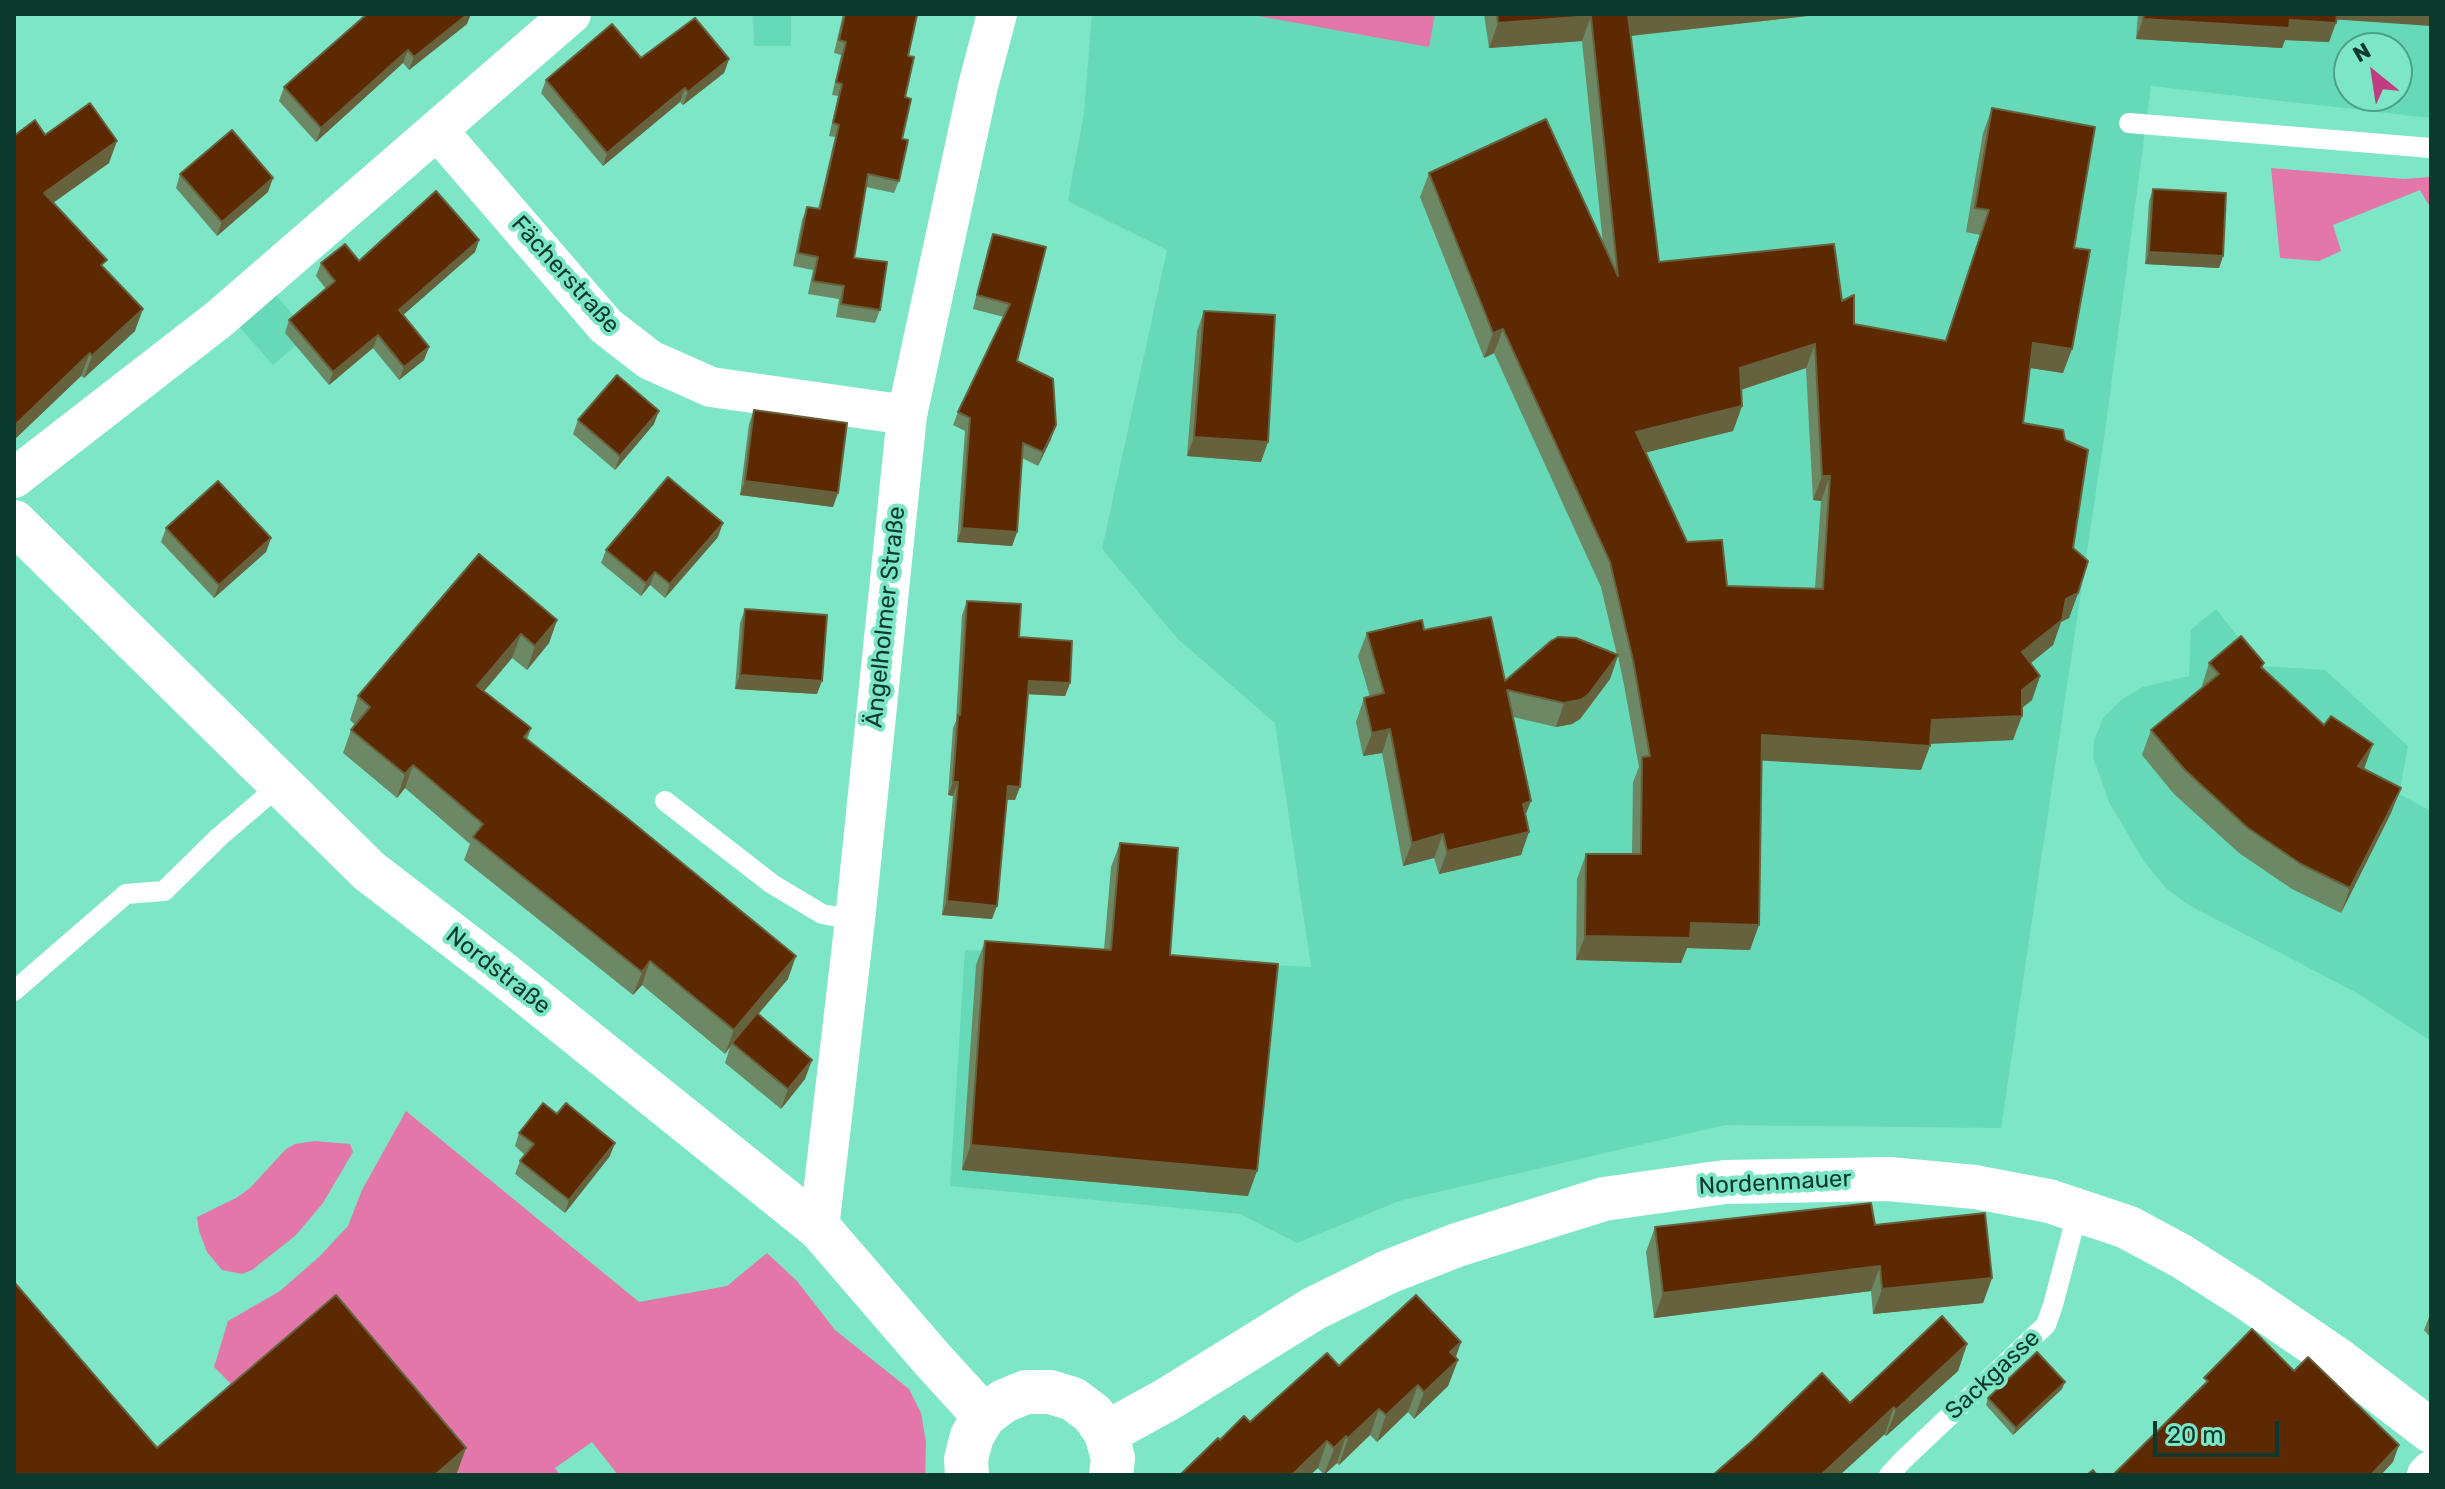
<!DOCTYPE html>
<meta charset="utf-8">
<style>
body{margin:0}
#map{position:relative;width:2445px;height:1489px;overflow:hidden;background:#7ce6c6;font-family:Rubik,sans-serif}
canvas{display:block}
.frame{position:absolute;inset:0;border:16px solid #093a2d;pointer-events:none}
.north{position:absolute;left:2333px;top:32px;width:80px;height:80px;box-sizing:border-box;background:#7ce6c6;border:2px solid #4ea189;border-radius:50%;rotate:330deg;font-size:22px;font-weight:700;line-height:32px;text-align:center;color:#093a2d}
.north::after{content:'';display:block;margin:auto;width:28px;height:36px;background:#c13d82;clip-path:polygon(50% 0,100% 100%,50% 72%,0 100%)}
.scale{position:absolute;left:2153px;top:1421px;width:126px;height:36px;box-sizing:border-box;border:4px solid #093a2d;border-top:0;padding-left:10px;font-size:24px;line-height:28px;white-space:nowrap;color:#093a2d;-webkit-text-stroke:6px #7ce6c6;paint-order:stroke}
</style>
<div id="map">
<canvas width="2445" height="1489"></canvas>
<div class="frame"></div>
<div class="north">N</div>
<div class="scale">20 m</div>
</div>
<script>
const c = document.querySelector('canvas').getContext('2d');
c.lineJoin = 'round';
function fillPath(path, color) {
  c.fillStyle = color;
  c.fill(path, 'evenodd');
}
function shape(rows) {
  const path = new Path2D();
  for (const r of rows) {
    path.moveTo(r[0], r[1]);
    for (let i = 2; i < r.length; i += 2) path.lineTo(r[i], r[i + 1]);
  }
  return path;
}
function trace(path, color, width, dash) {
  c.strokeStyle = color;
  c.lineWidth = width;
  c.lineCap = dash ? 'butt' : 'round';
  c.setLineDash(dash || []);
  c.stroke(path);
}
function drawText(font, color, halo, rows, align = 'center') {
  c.font = font + ' Rubik,sans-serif';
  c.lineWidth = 8;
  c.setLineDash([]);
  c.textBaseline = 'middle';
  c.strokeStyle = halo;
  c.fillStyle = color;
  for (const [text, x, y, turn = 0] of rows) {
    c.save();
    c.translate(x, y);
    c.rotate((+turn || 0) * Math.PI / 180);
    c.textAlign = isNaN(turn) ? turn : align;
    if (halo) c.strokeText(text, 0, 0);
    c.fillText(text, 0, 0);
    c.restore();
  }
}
fillPath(shape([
 [753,14,791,14,791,46,754,46],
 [1092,14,2431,14,2431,118,2151,86,2105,431,2001,1128,1725,1125,1399,1201,1297,1243,1240,1214,950,1186,965,950,1311,967,1275,723,1178,639,1102,549,1167,250,1068,201,1084,113],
 [2349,48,2397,48,2397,96,2349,96],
 [273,292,298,321,296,345,273,365,237,324],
 [2216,609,2261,666,2325,670,2408,746,2399,794,2431,811,2431,1041,2357,993,2187,904,2166,888,2145,863,2109,802,2093,757,2094,741,2103,718,2121,700,2143,687,2189,676,2191,630]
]), '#65d9b8');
fillPath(shape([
 [1247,14,1435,14,1429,47],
 [2271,168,2404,179,2431,177,2431,203,2428,204,2420,190,2333,225,2341,251,2319,261,2280,258],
 [406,1111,639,1302,727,1286,767,1253,797,1281,835,1330,909,1389,921,1413,926,1442,925,1475,618,1475,592,1442,555,1468,560,1475,460,1475,329,1315,238,1391,214,1367,228,1321,280,1291,320,1256,348,1226,362,1190],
 [315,1141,350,1144,353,1152,323,1203,296,1235,252,1270,242,1274,222,1270,207,1252,199,1231,197,1217,236,1198,250,1188,286,1149,295,1144]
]), '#e477aa');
trace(shape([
 [2129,123,2431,148],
 [665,801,772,884,822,914,855,920],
 [14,991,126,894,164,891,219,837,281,784],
 [1889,1475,1904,1459,2046,1325,2053,1305,2078,1210]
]), '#fff', 20);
trace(shape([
 [437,130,606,326,650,360,711,387,907,415],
 [14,478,219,319,571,14],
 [819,1228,855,920,907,415,978,86,997,14],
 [2427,1475,2431,1471]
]), '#fff', 40);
trace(shape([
 [14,522,369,871,503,974,819,1228,932,1359,984,1416],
 [1106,1433,1168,1399,1313,1309,1388,1272,1457,1245,1604,1199,1725,1182,1889,1179,1975,1187,2049,1201,2127,1227,2181,1256,2244,1296,2338,1360,2431,1431],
 [967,1475,966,1459,972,1436,984,1416,1004,1401,1026,1392,1050,1392,1073,1399,1093,1414,1106,1433,1113,1458,1111,1475]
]), '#fff', 44);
fillPath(shape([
 [843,14,912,14,899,181,894,193,866,187,854,258,880,310,875,323,836,317,839,299,808,294,813,270,793,266,802,220,807,207,818,209,835,137,829,136,838,96,832,95,841,55,834,53],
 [1484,14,1825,14,1631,36,1659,262,1842,301,1854,324,1945,341,1980,235,1966,232,1983,133,1992,108,2074,248,2063,373,2030,368,2023,423,2073,548,2078,593,2069,618,2061,622,2053,645,2031,663,2040,676,2032,700,2022,708,2013,740,1930,744,1921,770,1762,760,1750,950,1687,948,1681,963,1576,960,1577,879,1586,854,1632,854,1633,782,1639,767,1624,685,1618,656,1610,679,1580,719,1572,724,1556,727,1513,717,1525,816,1521,855,1439,874,1434,858,1403,866,1382,753,1363,756,1356,722,1364,698,1370,697,1358,656,1367,633,1424,630,1505,681,1617,655,1601,587,1494,353,1484,358,1420,197,1429,173,1603,244,1582,41,1489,48],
 [1806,368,1813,500,1821,501,1815,588,1727,586,1687,542,1646,452,1733,431,1742,406,1741,390],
 [2138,14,2431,14,2336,20,2329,42,2285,40,2282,48,2136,39],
 [467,24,409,70,403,63,316,142,279,101,284,87],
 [641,58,729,59,724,73,683,105,680,102,603,166,541,93,546,80],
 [45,135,109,163,53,203,104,268,135,331,84,378,81,376,14,440,14,136],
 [180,174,268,192,217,236,176,188],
 [2153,189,2223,256,2219,268,2145,264,2149,201],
 [993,234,1046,247,1017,361,1051,439,1038,466,1022,458,1017,532,1012,546,957,542,965,431,953,425,958,412,1004,317,973,309,988,248],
 [479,240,475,252,403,315,429,347,424,360,399,380,373,348,329,385,285,333,289,320,326,289,316,276,321,263,359,261],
 [1204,311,1261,462,1187,456,1197,331],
 [754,410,833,507,740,495,749,424],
 [578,420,654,424,615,470,573,434],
 [166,528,271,538,266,552,214,598,161,542],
 [718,537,665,598,650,585,641,596,601,563,606,550],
 [967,601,1019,637,1070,683,1065,696,1027,694,1015,800,1007,800,992,919,942,915,953,796,948,795,953,728,956,721,962,615],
 [745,609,817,694,735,689,740,623],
 [557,620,549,643,527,670,512,658,484,691,531,728,527,740,788,979,758,1014,805,1079,781,1109,725,1063,730,1047,725,1054,642,985,633,995,464,860,470,844,405,788,397,798,343,753,351,730,355,725,350,720,358,696],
 [2209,663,2264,663,2262,668,2364,769,2391,813,2341,913,2292,889,2239,853,2174,794,2142,755,2151,730,2201,689],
 [1120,843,1170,955,1248,1196,962,1170,976,965,985,941,1104,950,1111,867],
 [557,1114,610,1156,565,1213,515,1174,520,1161,525,1155,515,1146,519,1133],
 [1875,1225,1992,1278,1983,1303,1873,1314,1871,1291,1654,1318,1646,1252,1655,1227],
 [2431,1312,2431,1338,2424,1330],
 [1461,1342,1456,1357,1458,1360,1448,1386,1414,1419,1408,1412,1377,1442,1370,1435,1339,1465,1337,1463,1324,1475,1318,1468,1310,1475,1180,1475,1220,1440,1339,1366],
 [1967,1344,1958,1371,1886,1436,1850,1403],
 [2062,1389,2013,1435,1986,1405,1988,1398]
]), '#6c8864');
fillPath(shape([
 [468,14,471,14,467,24,409,70,414,57],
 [1628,14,1825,14,1619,37],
 [2332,14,2431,14,2431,26,2330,19],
 [1591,16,1582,41,1489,48,1498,23],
 [2143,19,2290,20,2336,23,2329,42,2285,40,2282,48,2136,39],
 [408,50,403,63,316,142,321,128],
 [729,59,724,73,683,105,688,92],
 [685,88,680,102,603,166,607,153],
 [117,141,109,163,36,215,44,193],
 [273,178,268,192,217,236,222,222],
 [479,240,475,252,394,323,399,310],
 [2149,252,2223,256,2219,268,2145,264],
 [143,309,135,331,84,378,92,356],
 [1503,329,1494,353,1484,358,1493,333],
 [378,335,373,348,329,385,333,372],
 [2033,343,2072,349,2063,373,2024,367],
 [1815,344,1806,368,1731,393,1740,368],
 [429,347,424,360,399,380,404,367],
 [90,353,81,376,14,440,14,426],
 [1742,406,1733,431,1628,457,1636,432],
 [659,411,654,424,615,470,620,456],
 [1056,425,1051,439,1038,466,1043,452],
 [1194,437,1268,442,1261,462,1187,456],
 [1822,476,1830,476,1821,501,1813,500],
 [745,481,838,493,833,507,740,495],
 [723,523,718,537,665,598,670,584],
 [962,528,1017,532,1012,546,957,542],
 [271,538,266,552,214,598,219,585],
 [655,572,650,585,641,596,646,583],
 [2078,593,2069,618,2061,622,2053,645,2013,677,2022,652,2066,599],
 [557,620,549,643,527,670,535,646],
 [521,634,512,658,469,709,477,686],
 [1618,655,1610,679,1580,719,1572,724,1556,727,1564,703],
 [740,675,822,681,817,694,735,689],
 [2040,676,2032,700,2013,715,2022,690],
 [1029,681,1070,683,1065,696,1024,694],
 [2022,716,2013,740,1923,744,1932,720],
 [1390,729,1382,753,1363,756,1372,733],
 [1762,735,1930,746,1921,770,1753,760],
 [2373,744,2364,769,2358,766],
 [413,765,405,788,397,798,405,774],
 [953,782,958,782,953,796,948,795],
 [1008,786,1020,787,1015,800,1003,799],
 [2401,788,2391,813,2341,913,2350,888],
 [1531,801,1522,824,1523,804],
 [1529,832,1521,855,1439,874,1447,851],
 [1443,834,1434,858,1403,866,1412,843],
 [947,901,997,906,992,919,942,915],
 [1691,923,1759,925,1750,950,1687,948,1681,963,1576,960,1585,936],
 [796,956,788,979,733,1044,732,1043,730,1047,725,1054,734,1030],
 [650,961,642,985,633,995,642,972],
 [812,1060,805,1079,781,1109,788,1089],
 [615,1143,610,1156,565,1213,569,1200],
 [971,1145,1257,1171,1248,1196,962,1170],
 [1880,1266,1871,1291,1654,1318,1663,1293],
 [1992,1278,1983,1303,1873,1314,1882,1289],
 [1461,1342,1453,1364,1458,1360,1448,1386,1414,1419,1424,1392,1450,1352],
 [1967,1344,1958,1371,1886,1436,1896,1410],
 [2065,1382,2062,1389,2013,1435,2016,1428],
 [1418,1385,1408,1412,1377,1442,1386,1415],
 [1894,1407,1885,1434,1840,1475,1821,1475],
 [1379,1409,1370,1435,1339,1465,1348,1438],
 [1346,1436,1337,1463,1324,1475,1334,1448],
 [1327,1441,1318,1468,1310,1475,1292,1475],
 [2399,1445,2393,1462,2381,1475,2371,1475],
 [466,1448,457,1473,455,1475,435,1475]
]), '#66623d');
const building = shape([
 [367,14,468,14,414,57,408,50,321,128,284,87,367,14],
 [845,14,912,14,917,15,908,56,914,57,905,97,911,99,902,139,908,140,899,181,868,174,854,258,887,262,880,310,841,304,844,286,813,281,818,257,798,253,807,207,820,209,839,125,833,123,842,84,836,82,846,42,839,40,845,14],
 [1497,14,1628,14,1659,262,1834,244,1842,301,1854,295,1854,324,1946,341,1989,210,1975,208,1992,108,2095,127,2074,248,2090,250,2072,349,2033,343,2023,423,2063,430,2065,440,2088,450,2073,548,2088,561,2078,593,2066,599,2062,620,2022,652,2040,676,2022,690,2022,716,1932,720,1930,746,1762,735,1759,925,1691,923,1690,938,1585,936,1586,854,1641,854,1642,757,1650,756,1633,660,1610,562,1503,329,1493,333,1429,173,1546,119,1618,276,1591,16,1498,23,1497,14],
 [1815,344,1822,476,1830,476,1823,589,1727,586,1722,540,1687,542,1636,432,1742,406,1740,368,1815,344],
 [2144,14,2337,14,2336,23,2290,20,2289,28,2143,19,2144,14],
 [695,18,729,59,688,92,685,88,607,153,546,80,612,24,641,58,695,18],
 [90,103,117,141,44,193,107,260,101,265,143,309,92,356,90,353,14,426,14,136,35,120,45,135,90,103],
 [232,130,273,178,222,222,180,174,232,130],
 [2153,189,2226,193,2223,256,2149,252,2153,189],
 [436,191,479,240,399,310,429,347,404,367,378,335,333,372,289,320,335,281,321,263,345,244,359,261,436,191],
 [993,234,1046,247,1017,361,1053,379,1056,425,1043,452,1023,443,1017,532,962,528,970,418,958,412,1010,304,977,295,993,234],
 [1204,311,1275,315,1268,442,1194,437,1204,311],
 [617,375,659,411,620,456,578,420,617,375],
 [754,410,847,423,838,493,745,481,754,410],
 [668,477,723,523,670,584,655,572,646,583,606,550,668,477],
 [218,481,271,538,219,585,166,528,218,481],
 [479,554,557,620,535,646,521,634,477,686,531,728,524,737,627,818,796,956,734,1030,650,961,642,972,473,837,483,824,413,765,405,774,351,730,370,707,358,696,479,554],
 [967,601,1021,604,1019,637,1072,641,1070,683,1029,681,1020,787,1008,786,997,906,947,901,958,782,953,782,958,715,960,715,967,601],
 [745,609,827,615,822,681,740,675,745,609],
 [1491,617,1505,681,1551,641,1558,637,1576,638,1618,655,1588,695,1580,700,1564,703,1507,690,1531,801,1523,804,1529,832,1447,851,1443,834,1412,843,1390,729,1372,733,1364,698,1384,693,1367,633,1422,620,1424,630,1491,617],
 [2241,636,2264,663,2261,667,2324,725,2331,716,2373,744,2358,766,2401,788,2350,888,2301,864,2248,828,2184,769,2151,730,2219,674,2209,663,2241,636],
 [1120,843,1178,848,1170,955,1278,964,1257,1171,971,1145,985,941,1111,950,1120,843],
 [757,1013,812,1060,788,1089,732,1043,757,1013],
 [543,1103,557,1114,566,1103,615,1143,569,1200,520,1161,534,1144,519,1133,543,1103],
 [1871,1203,1875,1225,1985,1213,1992,1278,1882,1289,1880,1266,1663,1293,1655,1227,1871,1203],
 [14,1282,157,1448,336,1295,466,1448,435,1475,14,1475,14,1282],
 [1416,1295,1461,1342,1450,1352,1458,1360,1424,1392,1418,1385,1386,1415,1379,1409,1348,1438,1346,1436,1334,1448,1327,1441,1292,1475,1180,1475,1218,1438,1220,1440,1244,1416,1250,1422,1327,1353,1339,1366,1416,1295],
 [1942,1316,1967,1344,1896,1410,1894,1407,1821,1475,1713,1475,1752,1441,1822,1373,1850,1403,1942,1316],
 [2252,1329,2294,1371,2308,1357,2399,1445,2371,1475,2113,1475,2208,1381,2204,1378,2252,1329],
 [2037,1352,2065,1382,2016,1428,1988,1398,2037,1352],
 [2093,1470,2097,1475,2087,1475,2093,1470]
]);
fillPath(building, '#5c2902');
trace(building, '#66623d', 2);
drawText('24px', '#093a2d', '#7ce6c6', [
 ["Fächerstraße",565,275,48],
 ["Ängelholmer Straße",886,617,-84],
 ["Nordstraße",498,971,38],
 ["Nordenmauer",1775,1183,-3],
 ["Sackgasse",1993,1375,-43]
]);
</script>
